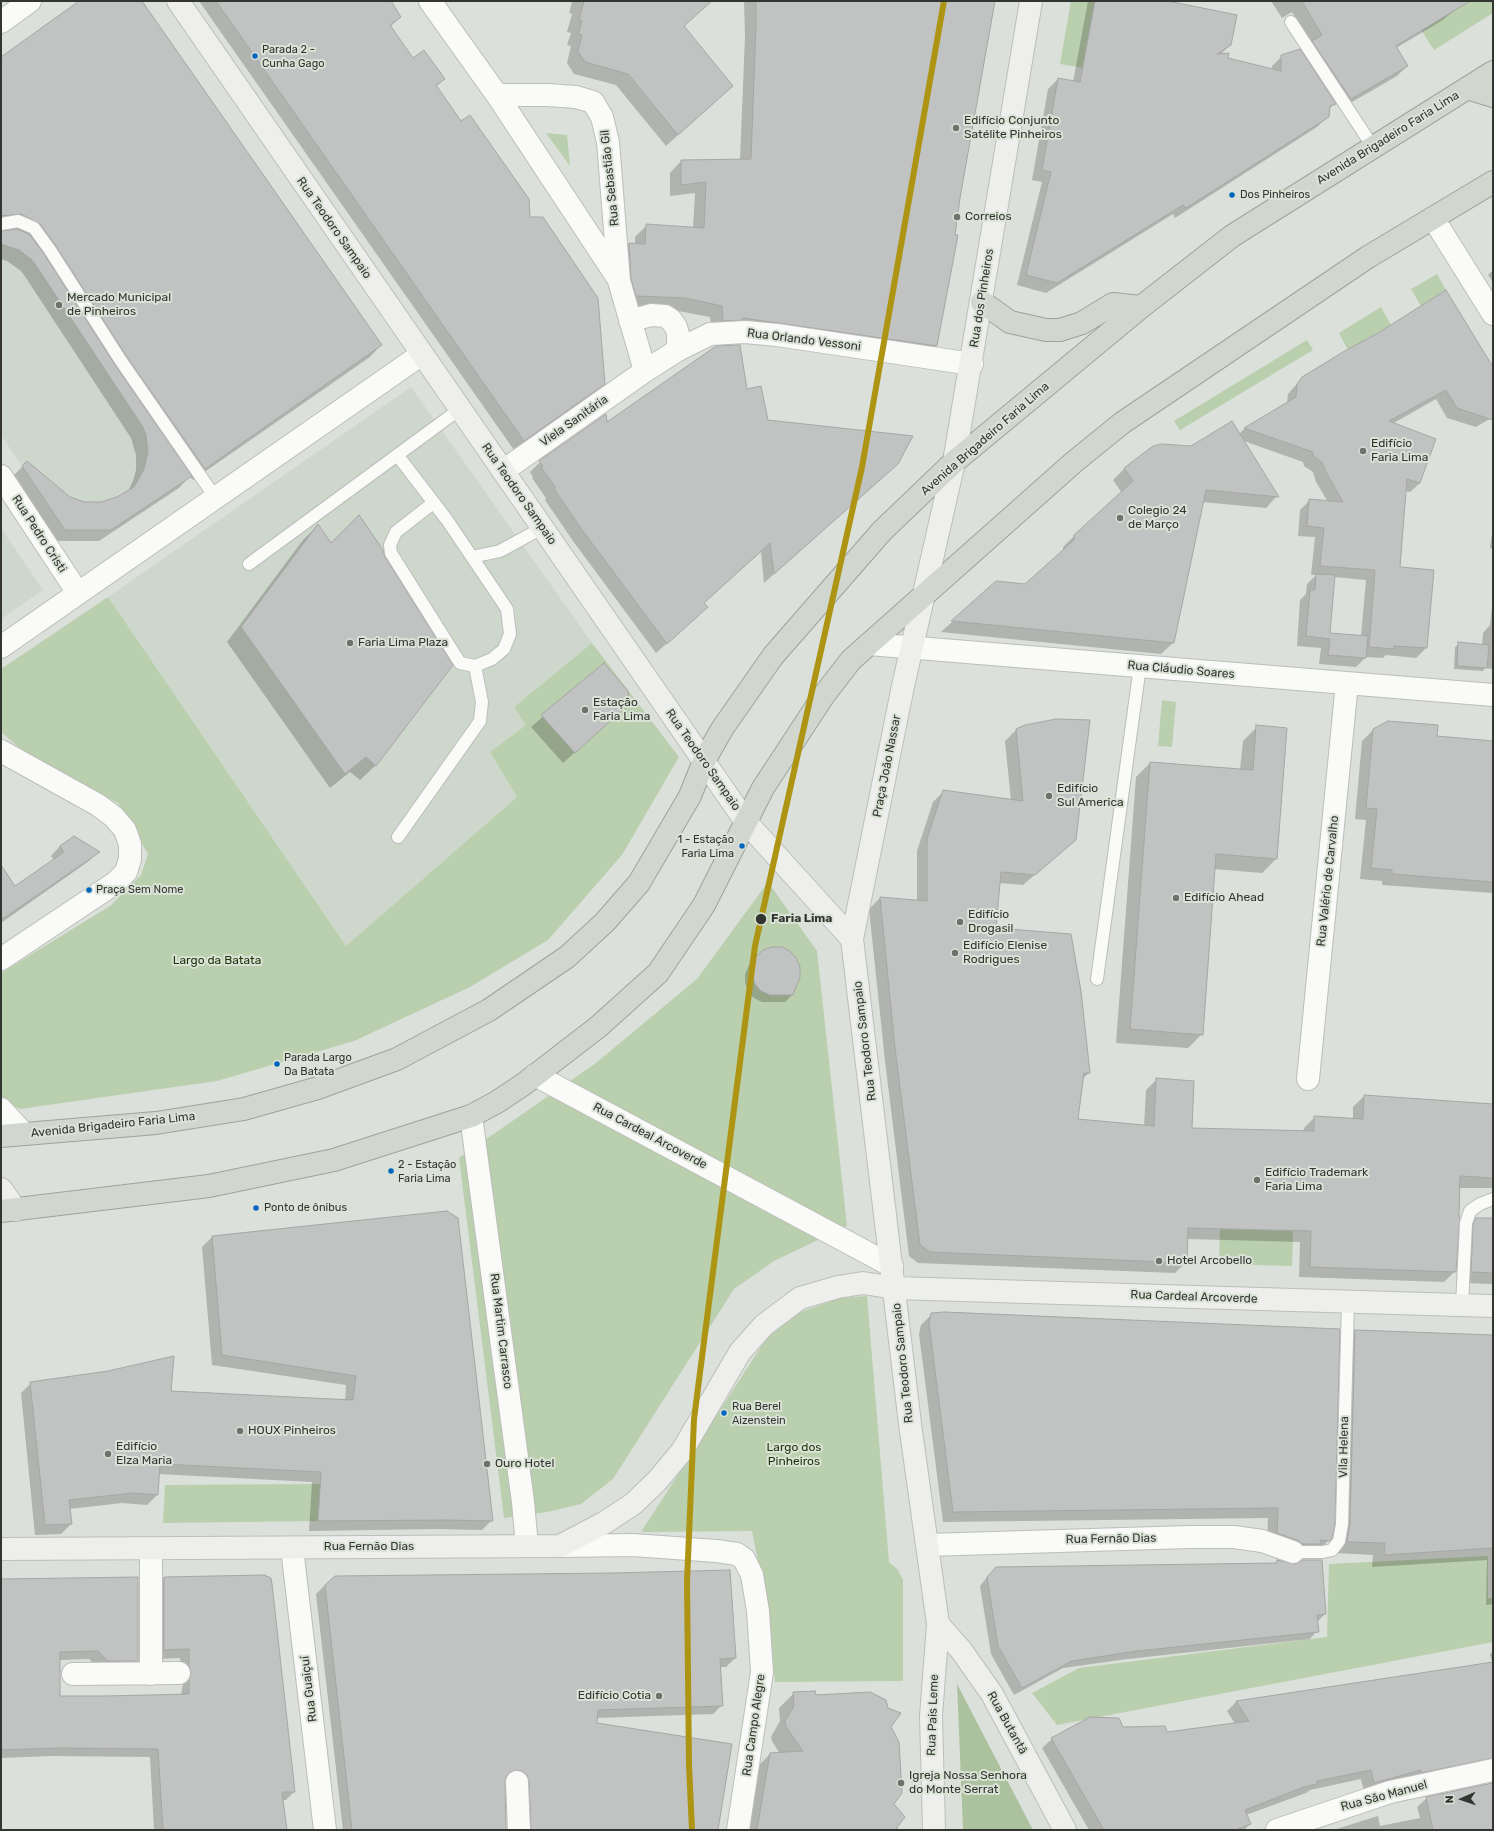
<!DOCTYPE html>
<meta charset="utf-8">
<style>
body{margin:0}
#map{position:relative;width:1494px;height:1831px;overflow:hidden;background:#dce0da;font-family:Rubik,sans-serif}
canvas{display:block}
.frame{position:absolute;inset:0;border:2px solid #323530;pointer-events:none}
.north{position:absolute;left:1442px;top:1779px;width:40px;height:40px;-webkit-text-stroke:3px #dbe3d7;paint-order:stroke;rotate:268deg;font-size:11px;font-weight:700;line-height:16px;text-align:center;color:#323530}
.north::after{content:'';display:block;margin:auto;width:14px;height:18px;background:#323530;clip-path:polygon(50% 0,100% 100%,50% 72%,0 100%)}
</style>
<div id="map">
<canvas width="1494" height="1831"></canvas>
<div class="frame"></div>
<div class="north">N</div>
</div>
<script>
const c = document.querySelector('canvas').getContext('2d');
c.lineJoin = 'round';
function fillPath(path, color) {
  c.fillStyle = color;
  c.fill(path, 'evenodd');
}
function shape(rows) {
  const path = new Path2D();
  for (const r of rows) {
    path.moveTo(r[0], r[1]);
    for (let i = 2; i < r.length; i += 2) path.lineTo(r[i], r[i + 1]);
  }
  return path;
}
function trace(path, color, width, dash) {
  c.strokeStyle = color;
  c.lineWidth = width;
  c.lineCap = dash ? 'butt' : 'round';
  c.setLineDash(dash || []);
  c.stroke(path);
}
function drawText(font, color, halo, rows, align = 'center') {
  c.font = font + ' Rubik,sans-serif';
  c.lineWidth = 4;
  c.setLineDash([]);
  c.textBaseline = 'middle';
  c.strokeStyle = halo;
  c.fillStyle = color;
  for (const [text, x, y, turn = 0] of rows) {
    c.save();
    c.translate(x, y);
    c.rotate((+turn || 0) * Math.PI / 180);
    c.textAlign = isNaN(turn) ? turn : align;
    if (halo) c.strokeText(text, 0, 0);
    c.fillText(text, 0, 0);
    c.restore();
  }
}
fillPath(shape([
 [19,196,154,359,133,374,169,426,156,436,150,449,176,487,111,530,65,530,1,435,1,209],
 [411,387,592,643,514,707,527,724,490,752,517,797,346,946,108,597],
 [1,528,43,590,1,619]
]), '#ced7cb');
fillPath(shape([
 [1071,1,1095,1,1083,68,1060,64],
 [1465,1,1493,1,1493,13,1434,50,1421,30],
 [546,133,567,135,570,166],
 [1437,274,1446,290,1421,306,1411,289],
 [1381,307,1391,325,1348,350,1339,333],
 [1307,340,1313,350,1180,430,1174,421],
 [108,597,346,946,517,797,490,752,526,725,514,707,592,643,679,757,622,855,548,940,470,987,354,1041,217,1081,20,1109,1,1099,1,973,110,906,141,875,148,854,118,803,37,763,1,732,1,669],
 [1162,700,1176,702,1172,747,1158,746],
 [768,882,817,951,847,1226,774,1261,734,1289,613,1479,581,1504,547,1512,504,1518,459,1158,596,1063,697,979],
 [1220,1229,1293,1231,1292,1266,1219,1264],
 [867,1296,889,1562,898,1570,903,1580,903,1681,775,1682,766,1602,752,1531,641,1532,766,1339,800,1312,841,1298],
 [321,1484,318,1521,163,1523,165,1485],
 [1488,1556,1488,1598,1493,1598,1493,1642,1057,1725,1032,1693,1079,1668,1327,1637,1329,1564]
]), '#b9cfad');
fillPath(shape([
 [957,1684,1033,1830,1034,1830,963,1830]
]), '#acc29e');
fillPath(shape([
 [80,1,141,1,381,345,370,357,193,480,190,476,179,488,99,541,54,541,11,478,23,466,62,493,75,500,92,503,107,502,127,493,133,481,136,470,136,455,131,438,26,278,21,271,7,261,1,259,1,232,18,230,9,225,1,226,1,58],
 [199,1,389,1,400,17,390,27,413,59,444,79,436,87,529,218,604,383,594,394,514,450],
 [567,1,712,1,683,26,732,86,666,146,616,85,574,74,567,63,571,46,567,45,571,33,567,32,572,14,569,13,572,2],
 [744,1,994,1,959,197,936,345,925,357,712,332,710,317,673,310,625,307,618,256,629,244,635,245,635,237,647,225,693,228,695,193,670,196,670,173,681,161,740,160,745,36],
 [1088,1,1163,1,1230,45,1220,55,1227,59,1272,70,1272,66,1282,56,1334,104,1328,110,1328,116,1317,127,1175,218,1173,214,1046,293,1017,285,1042,182,1032,180,1048,89,1058,79,1073,82],
 [1271,1,1465,1,1443,20,1396,48,1407,66,1397,76,1340,109,1303,52,1311,44,1292,12,1282,18],
 [1493,270,1493,282,1488,275],
 [1493,369,1493,417,1476,427,1447,418,1436,399,1392,424,1420,483,1410,492,1405,491,1399,568,1426,648,1416,658,1386,655,1383,658,1366,657,1356,667,1319,664,1321,648,1297,646,1300,600,1306,594,1307,584,1316,575,1311,575,1315,537,1298,536,1300,510,1310,500,1328,502,1316,482,1313,472,1304,466,1303,462,1244,441,1277,496,1266,508,1202,502,1173,643,1161,654,941,632,997,582,1025,585,1063,551,1063,547,1075,535,1122,493,1113,480,1124,469,1153,447,1191,447,1239,434,1244,429,1287,403,1288,394,1302,378],
 [1334,577,1366,580,1361,636,1329,634],
 [605,415,606,424,767,421,886,474,764,583,761,552,703,603,697,617,656,653,573,541,545,500,546,498,532,478,533,477,530,472,540,462],
 [318,525,331,544,384,557,451,665,375,766,360,780,350,772,330,788,227,642,303,540],
 [1493,526,1493,549,1490,548],
 [1493,598,1493,669,1485,668,1483,671,1454,669,1455,647,1459,644,1482,646,1483,633,1490,625],
 [603,664,616,715,563,763,531,727],
 [1257,727,1276,859,1262,873,1214,869,1202,1034,1188,1048,1116,1043,1136,777,1150,763,1240,770,1243,741],
 [1016,730,1075,840,1023,885,999,883,995,929,1089,1073,1082,1079,1077,1120,1144,1126,1146,1090,1157,1079,1191,1129,1303,1132,1304,1128,1314,1118,1353,1119,1353,1107,1364,1096,1493,1106,1493,1188,1458,1188,1455,1271,1444,1282,1299,1277,1300,1242,1187,1239,1186,1262,1175,1273,918,1263,909,1256,885,1061,869,909,880,898,917,901,917,851,933,802,944,791,1011,801,1005,741],
 [1373,730,1493,742,1493,893,1382,885,1382,881,1360,879,1366,820,1355,819,1362,741],
 [60,846,98,852,89,861,1,923,1,887,15,887,54,860,51,856],
 [756,958,792,995,785,1002,762,1002,754,998,748,992,745,983,745,974,749,965],
 [447,1212,492,1520,482,1530,436,1529,309,1531,312,1482,158,1474,157,1495,147,1505,122,1503,69,1509,71,1524,61,1534,35,1535,21,1393,31,1383,170,1392,345,1401,346,1385,212,1365,202,1247,212,1237],
 [1476,1219,1493,1219,1493,1284,1461,1283,1465,1230],
 [932,1314,1339,1330,1329,1540,1318,1551,1267,1543,1268,1518,943,1522,919,1334,921,1325],
 [1355,1331,1493,1336,1493,1604,1486,1605,1487,1560,1372,1567,1373,1555,1335,1553,1338,1537,1343,1344],
 [1277,1561,1325,1614,1317,1622,1317,1631,1310,1639,1128,1659,1063,1668,1014,1695,991,1654,980,1586,988,1576,1274,1564],
 [264,1576,294,1792,286,1800,282,1800,286,1830,154,1830,150,1757,51,1756,1,1758,1,1580,138,1660,129,1669,99,1670,89,1659,59,1660,59,1697,181,1695,183,1683,181,1675,180,1658,155,1659,155,1587,164,1578],
 [325,1585,735,1658,726,1667,720,1667,722,1705,713,1714,596,1718,596,1724,717,1830,522,1830,507,1778,504,1779,505,1830,343,1830,316,1594],
 [1493,1651,1493,1763,1364,1792,1361,1779,1310,1790,1306,1793,1246,1815,1250,1824,1244,1830,1089,1830,1042,1748,1052,1739,1122,1728,1166,1733,1235,1724,1227,1711,1236,1702,1492,1663,1490,1654],
 [794,1693,815,1696,890,1727,893,1804,898,1830,745,1830,755,1769,770,1754,780,1754,772,1741,771,1737,780,1721,779,1708],
 [1427,1798,1493,1802,1493,1830,1333,1830,1378,1816,1380,1826,1420,1818,1417,1807]
]), '#0003');
const building = shape([
 [79,1,142,1,382,345,205,469,127,357,56,246,40,224,21,214,1,216,1,57,79,1],
 [216,1,391,1,401,17,390,25,413,58,424,50,445,79,436,85,461,121,470,115,529,199,530,217,543,217,598,298,605,384,524,441,216,1],
 [584,1,712,1,684,26,733,86,678,135,628,74,585,62,578,51,582,35,578,34,582,21,579,20,584,1],
 [756,1,995,1,960,198,955,235,958,235,937,346,743,318,743,320,723,321,722,306,685,298,636,296,631,279,629,243,645,244,646,224,704,228,706,182,681,185,681,160,751,159,756,24,756,1],
 [1095,1,1168,1,1237,15,1231,45,1217,54,1229,53,1228,58,1281,71,1281,55,1300,49,1336,104,1330,106,1329,117,1186,208,1183,205,1057,283,1026,275,1051,172,1042,170,1058,78,1080,82,1095,1],
 [1302,1,1470,1,1396,46,1408,66,1351,99,1312,41,1322,35,1302,1],
 [17,229,29,234,44,254,115,365,192,476,111,530,65,530,22,466,27,461,70,497,84,502,101,502,117,497,134,487,144,469,148,452,146,435,143,427,37,267,32,260,19,250,1,244,1,231,17,229],
 [1446,290,1493,367,1493,420,1457,408,1446,390,1389,421,1436,439,1420,483,1407,479,1400,567,1434,570,1427,648,1394,646,1394,649,1369,647,1375,570,1320,566,1324,528,1307,526,1309,499,1343,502,1326,472,1322,462,1313,456,1313,452,1244,428,1296,397,1297,384,1302,377,1343,352,1378,333,1446,290],
 [740,345,747,389,761,386,768,420,913,436,898,464,774,574,770,543,704,603,708,607,667,644,583,531,554,489,556,488,541,467,543,466,539,461,606,414,607,422,716,346,740,345],
 [1232,421,1279,497,1206,490,1174,643,951,621,996,581,1025,584,1074,540,1074,535,1133,481,1124,468,1153,446,1161,444,1191,446,1232,421],
 [359,515,383,550,385,557,453,665,376,766,366,757,345,774,241,627,318,524,331,543,359,515],
 [1316,574,1335,575,1330,633,1368,636,1366,658,1328,655,1330,639,1306,636,1310,590,1315,590,1316,574],
 [1458,642,1489,645,1487,668,1457,666,1458,642],
 [604,663,628,691,629,704,575,753,541,715,604,663],
 [1056,719,1090,720,1076,840,1035,875,1001,872,996,928,1071,934,1081,991,1090,1073,1084,1073,1078,1119,1154,1126,1156,1078,1194,1081,1192,1128,1314,1131,1314,1116,1363,1119,1364,1095,1493,1104,1493,1178,1460,1176,1459,1217,1460,1217,1456,1272,1310,1267,1311,1231,1188,1228,1187,1263,930,1252,920,1245,895,1048,880,897,927,901,927,839,943,790,1023,801,1016,729,1025,725,1056,719],
 [1388,721,1438,725,1437,736,1493,741,1493,882,1392,874,1392,870,1371,868,1377,809,1366,808,1373,729,1388,721],
 [1256,725,1287,728,1277,859,1216,854,1203,1035,1130,1029,1150,762,1253,770,1256,725],
 [74,836,100,852,1,920,1,865,15,886,64,852,60,846,74,836],
 [772,947,782,947,790,951,796,958,800,967,800,977,793,995,770,995,761,991,755,984,752,975,752,966,756,957,763,950,772,947],
 [447,1211,458,1218,493,1521,447,1520,318,1521,321,1472,160,1464,158,1495,133,1493,69,1500,72,1524,45,1525,30,1382,108,1371,174,1356,171,1391,353,1400,356,1376,222,1355,212,1236,447,1211],
 [1476,1218,1493,1218,1493,1273,1471,1272,1473,1224,1476,1218],
 [944,1312,1340,1329,1335,1523,1332,1538,1330,1541,1320,1540,1321,1544,1303,1544,1297,1540,1277,1533,1278,1508,953,1512,929,1323,931,1313,944,1312],
 [1355,1330,1493,1335,1493,1548,1384,1555,1385,1543,1347,1542,1350,1524,1355,1330],
 [1277,1560,1295,1564,1303,1560,1322,1560,1326,1614,1317,1615,1319,1632,1137,1651,1072,1661,1022,1688,998,1646,987,1577,996,1567,1277,1563,1277,1560],
 [730,1570,736,1658,720,1659,723,1706,598,1710,597,1723,732,1744,718,1830,531,1830,529,1781,527,1775,522,1771,517,1770,510,1772,506,1777,505,1782,506,1830,352,1830,325,1585,335,1576,613,1573,730,1570],
 [264,1575,271,1578,272,1584,295,1792,282,1792,287,1830,163,1830,158,1749,60,1748,1,1750,1,1579,138,1577,138,1661,108,1661,98,1651,60,1652,60,1696,105,1696,189,1694,189,1680,191,1673,189,1666,189,1649,164,1650,164,1577,264,1575],
 [1493,1662,1493,1758,1421,1773,1421,1770,1374,1783,1371,1770,1317,1781,1317,1784,1304,1787,1245,1810,1251,1824,1235,1830,1104,1830,1051,1738,1090,1717,1119,1718,1123,1727,1165,1726,1167,1732,1249,1721,1236,1701,1493,1662],
 [815,1691,816,1695,870,1692,886,1700,888,1708,901,1713,891,1727,899,1742,902,1793,894,1804,905,1817,895,1830,757,1830,770,1753,803,1751,786,1727,785,1721,794,1706,793,1692,815,1691],
 [1493,1783,1493,1830,1433,1830,1426,1797,1493,1783]
]);
fillPath(building, '#c1c2c2');
trace(building, '#a5a6a5', 1);
const lane = shape([
 [1291,22,1373,147],
 [1,224,18,221,34,228,50,250,121,361,215,497],
 [398,456,447,520,507,609,510,634,504,649,492,659,475,666,460,663,391,553,390,545,396,532,433,503],
 [472,557,500,551,542,528],
 [249,564,460,409],
 [398,837,480,721,482,702,475,666],
 [1097,979,1140,666],
 [1462,1305,1466,1223,1470,1211,1480,1204,1493,1199],
 [1293,1552,1323,1552,1332,1550,1339,1541,1342,1524,1348,1301]
]);
const street = shape([
 [430,1,497,95,619,280],
 [1,22,30,1],
 [497,95,547,95,576,97,593,102,602,117,608,142,619,281,645,371],
 [1433,218,1493,314],
 [630,321,651,315,665,316,671,320,676,327,678,334,678,350],
 [503,471,645,371,678,350,710,334,745,332,777,335,972,364],
 [1,476,78,593],
 [869,644,1493,695],
 [1,647,422,354],
 [1,751,98,805,114,817,125,830,130,844,130,859,126,872,115,883,1,959],
 [535,1075,892,1266],
 [1308,1079,1347,683],
 [1,1109,24,1134],
 [471,1116,523,1502,527,1546],
 [927,1545,1189,1537,1234,1537,1262,1541,1293,1552],
 [560,1546,633,1545,716,1551,737,1554,744,1559,752,1575,758,1611,762,1672,738,1830],
 [292,1548,325,1830],
 [73,1674,179,1673],
 [151,1674,151,1549],
 [517,1782,519,1830],
 [1277,1830,1390,1792,1493,1770]
]);
const secondary = shape([
 [178,1,746,822,852,939,910,1424,938,1624,931,1716,934,1830],
 [852,939,903,686,954,462,1031,1],
 [1,1189,16,1210],
 [1,1549,560,1546,604,1523,633,1504,657,1481,682,1451,740,1352,764,1325,800,1298,838,1287,863,1283,895,1288,1493,1306],
 [938,1624,961,1650,992,1694,1065,1830]
]);
const highway = shape([
 [1467,88,1493,96],
 [982,302,1010,322,1046,330,1060,330,1082,323,1113,304,1141,307],
 [1,1136,156,1123,244,1109,318,1088,397,1059,412,1051,489,1010,567,957,605,922,639,883,690,796,704,761,722,729,773,656,882,531,954,462,1141,307,1232,236,1493,72],
 [1,1211,209,1186,334,1160,471,1116,497,1102,524,1084,598,1027,658,973,704,905,763,788,824,695,851,660,1074,462,1122,423,1368,257,1493,182]
]);
trace(lane, '#bbbeb9', 14);
trace(street, '#bbbeb9', 24);
trace(secondary, '#bbbeb9', 24);
trace(highway, '#9da499', 24);
trace(lane, '#fafaf9', 12);
trace(street, '#fafaf9', 22);
trace(secondary, '#eeefed', 22);
trace(highway, '#d1d6ce', 22);
trace(shape([
 [692,1830,689,1765,687,1582,694,1419,755,946,862,467,944,1]
]), '#ad9513', 6);
for (const [x, y, r, color] of [
 [255,56,3.5,"#0065bd"],
 [956,128,4,"#6e716c"],
 [1232,195,3.5,"#0065bd"],
 [957,217,4,"#6e716c"],
 [59,305,4,"#6e716c"],
 [1363,451,4,"#6e716c"],
 [1120,518,4,"#6e716c"],
 [350,643,4,"#6e716c"],
 [585,710,4,"#6e716c"],
 [1049,796,4,"#6e716c"],
 [742,846,3.5,"#0065bd"],
 [89,890,3.5,"#0065bd"],
 [1176,898,4,"#6e716c"],
 [761,919,6,"#323530"],
 [960,922,4,"#6e716c"],
 [955,953,4,"#6e716c"],
 [277,1064,3.5,"#0065bd"],
 [391,1171,3.5,"#0065bd"],
 [1257,1180,4,"#6e716c"],
 [256,1208,3.5,"#0065bd"],
 [1159,1261,4,"#6e716c"],
 [724,1413,3.5,"#0065bd"],
 [240,1431,4,"#6e716c"],
 [108,1454,4,"#6e716c"],
 [487,1464,4,"#6e716c"],
 [659,1696,4,"#6e716c"],
 [901,1783,4,"#6e716c"]
]) {
  const dot = new Path2D();
  dot.arc(x, y, r, 0, 2 * Math.PI);
  c.fillStyle = color;
  c.fill(dot);
  trace(dot, '#dbe3d7', 1.5);
}
drawText('11px', '#323530', '#dbe3d7', [
 ["Parada 2 -",262,50],
 ["Cunha Gago",262,64],
 ["Dos Pinheiros",1240,195],
 ["1 - Estação",734,840,"right"],
 ["Faria Lima",734,854,"right"],
 ["Praça Sem Nome",96,890],
 ["Parada Largo",284,1058],
 ["Da Batata",284,1072],
 ["2 - Estação",398,1165],
 ["Faria Lima",398,1179],
 ["Ponto de ônibus",264,1208],
 ["Rua Berel",732,1407],
 ["Aizenstein",732,1421]
], 'left');
drawText('12px', '#323530', '#dbe3d7', [
 ["Edifício Conjunto",964,121],
 ["Satélite Pinheiros",964,135],
 ["Correios",965,217],
 ["Mercado Municipal",67,298],
 ["de Pinheiros",67,312],
 ["Edifício",1371,444],
 ["Faria Lima",1371,458],
 ["Colegio 24",1128,511],
 ["de Março",1128,525],
 ["Faria Lima Plaza",358,643],
 ["Estação",593,703],
 ["Faria Lima",593,717],
 ["Edifício",1057,789],
 ["Sul America",1057,803],
 ["Edifício Ahead",1184,898],
 ["Edifício",968,915],
 ["Drogasil",968,929],
 ["Edifício Elenise",963,946],
 ["Rodrigues",963,960],
 ["Edifício Trademark",1265,1173],
 ["Faria Lima",1265,1187],
 ["Hotel Arcobello",1167,1261],
 ["HOUX Pinheiros",248,1431],
 ["Edifício",116,1447],
 ["Elza Maria",116,1461],
 ["Ouro Hotel",495,1464],
 ["Edifício Cotia",651,1696,"right"],
 ["Igreja Nossa Senhora",909,1776],
 ["do Monte Serrat",909,1790]
], 'left');
drawText('12px', '#323530', '#dbe3d7', [
 ["Avenida Brigadeiro Faria Lima",1388,138,-32],
 ["Rua Sebastião Gil",610,178,-96],
 ["Rua Teodoro Sampaio",334,228,55],
 ["Rua dos Pinheiros",982,298,-81],
 ["Rua Orlando Vessoni",804,340,7],
 ["Viela Sanitária",574,421,-35],
 ["Avenida Brigadeiro Faria Lima",985,439,-41],
 ["Rua Teodoro Sampaio",519,494,55],
 ["Rua Pedro Cristi",39,534,57],
 ["Rua Cláudio Soares",1181,670,5],
 ["Rua Teodoro Sampaio",703,760,55],
 ["Praça João Nassar",887,766,-79],
 ["Rua Valério de Carvalho",1328,881,-84],
 ["Rua Teodoro Sampaio",865,1041,-97],
 ["Avenida Brigadeiro Faria Lima",113,1125,-6],
 ["Rua Cardeal Arcoverde",650,1136,28],
 ["Rua Cardeal Arcoverde",1194,1297,2],
 ["Rua Martim Carrasco",501,1331,83],
 ["Rua Teodoro Sampaio",903,1363,-96],
 ["Vila Helena",1344,1447,-89],
 ["Rua Fernão Dias",1111,1539,-1],
 ["Rua Fernão Dias",369,1547],
 ["Rua Guaiçuí",309,1689,-97],
 ["Rua Pais Leme",933,1715,-88],
 ["Rua Butantã",1007,1723,61],
 ["Rua Campo Alegre",754,1725,-82],
 ["Rua São Manuel",1384,1796,-15]
]);
drawText('bold 12px', '#323530', '#dbe3d7', [
 ["Faria Lima",771,919]
], 'left');
drawText('12px', '#1b3408', '#dbe3d7', [
 ["Largo da Batata",217,961],
 ["Largo dos",794,1448],
 ["Pinheiros",794,1462]
]);
</script>
